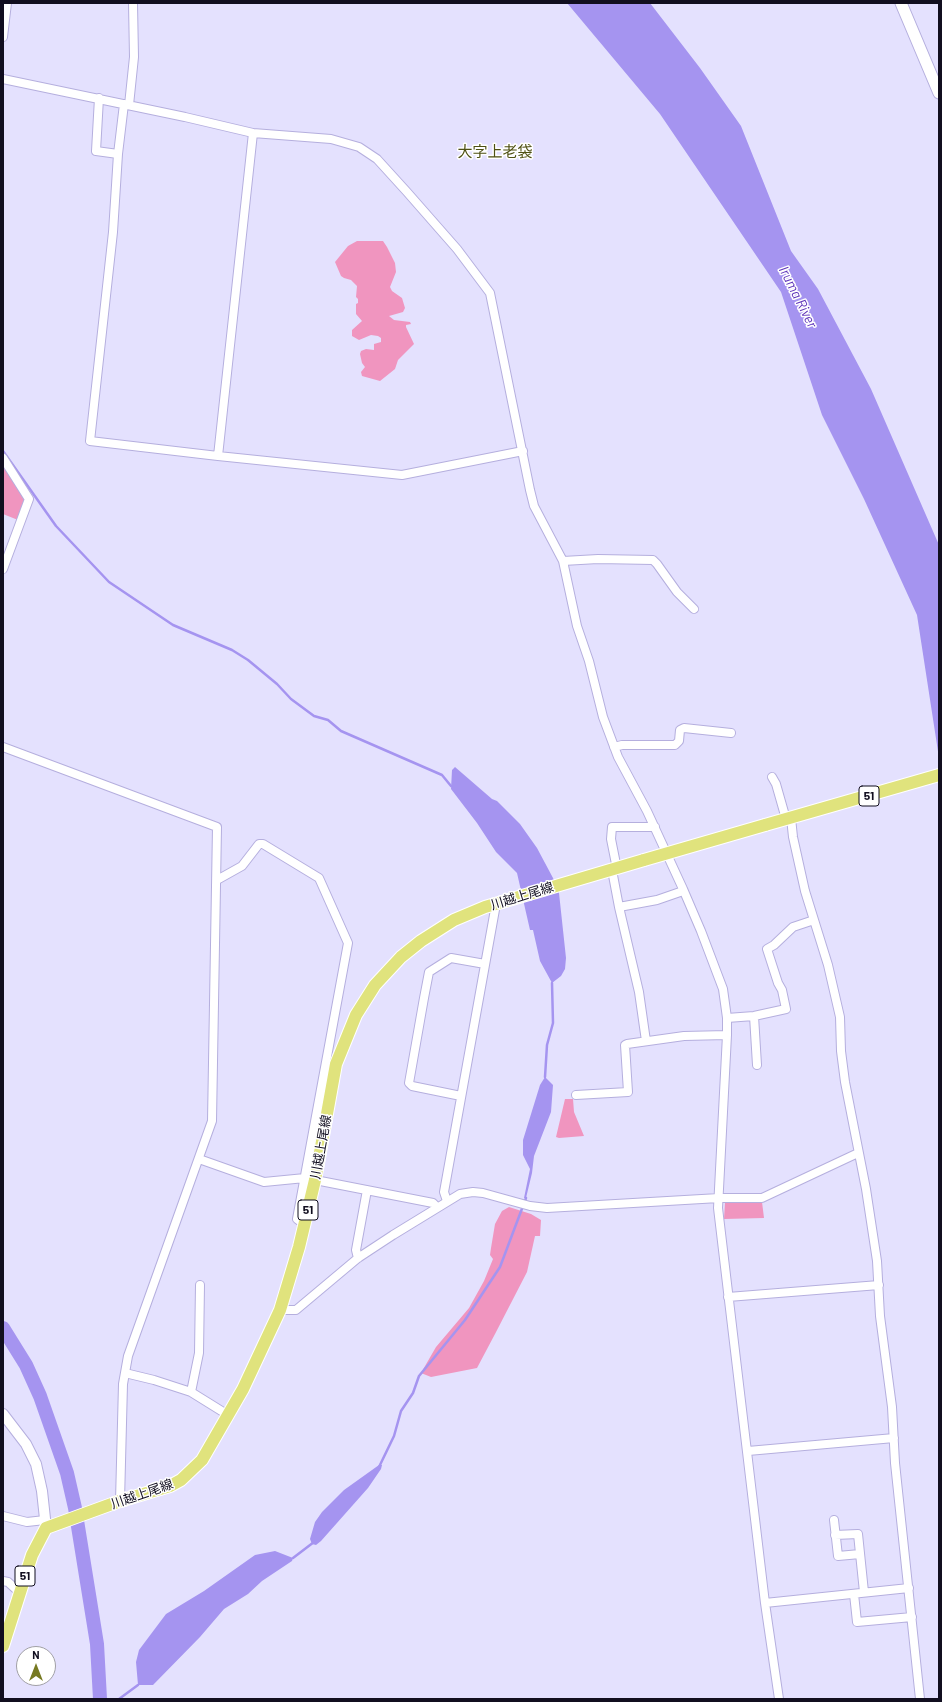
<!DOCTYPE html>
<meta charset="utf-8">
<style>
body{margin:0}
#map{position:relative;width:942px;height:1702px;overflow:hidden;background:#e4e1fe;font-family:Barlow,sans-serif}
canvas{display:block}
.frame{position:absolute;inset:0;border:4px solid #110e1f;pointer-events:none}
.north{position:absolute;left:16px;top:1646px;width:40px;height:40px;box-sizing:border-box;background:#fff;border:1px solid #a09fa5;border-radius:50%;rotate:0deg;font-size:11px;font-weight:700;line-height:16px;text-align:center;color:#110e1f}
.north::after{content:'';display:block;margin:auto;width:14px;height:18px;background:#767921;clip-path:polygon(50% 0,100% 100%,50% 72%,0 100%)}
</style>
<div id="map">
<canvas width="942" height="1702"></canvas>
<div class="frame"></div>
<div class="north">N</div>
</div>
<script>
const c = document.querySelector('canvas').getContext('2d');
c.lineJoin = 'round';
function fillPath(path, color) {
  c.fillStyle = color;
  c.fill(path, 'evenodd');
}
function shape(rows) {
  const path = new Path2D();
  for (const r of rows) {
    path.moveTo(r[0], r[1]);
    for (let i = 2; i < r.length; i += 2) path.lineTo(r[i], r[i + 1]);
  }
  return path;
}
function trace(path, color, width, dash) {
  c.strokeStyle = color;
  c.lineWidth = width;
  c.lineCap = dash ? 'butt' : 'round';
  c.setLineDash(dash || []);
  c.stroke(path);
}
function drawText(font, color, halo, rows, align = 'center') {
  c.font = font + ' Barlow,"Noto Sans JP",sans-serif';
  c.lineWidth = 3;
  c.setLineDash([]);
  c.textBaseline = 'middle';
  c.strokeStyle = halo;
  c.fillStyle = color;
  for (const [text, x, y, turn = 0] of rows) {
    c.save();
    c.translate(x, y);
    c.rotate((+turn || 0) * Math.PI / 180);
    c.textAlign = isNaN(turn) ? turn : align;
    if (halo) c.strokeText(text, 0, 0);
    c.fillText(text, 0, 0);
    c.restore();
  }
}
fillPath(shape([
 [357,241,383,241,387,247,395,263,396,272,390,287,392,291,402,298,405,308,403,312,389,316,394,320,410,322,411,324,406,325,406,327,414,344,398,360,395,369,380,381,362,376,361,372,365,367,362,363,360,354,361,351,366,349,374,350,374,344,381,342,381,338,378,336,371,335,359,340,352,336,352,330,362,321,356,314,356,304,358,303,358,299,356,297,357,286,351,280,344,278,341,276,335,262,348,246],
 [3,464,26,499,18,520,3,514],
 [565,1099,573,1099,574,1112,584,1136,559,1138,556,1137],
 [762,1202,764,1218,724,1219,725,1203],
 [509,1207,531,1214,541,1220,540,1236,535,1236,527,1272,495,1334,477,1368,431,1377,421,1373,436,1347,469,1308,484,1281,493,1259,490,1255,491,1248,495,1224,502,1211]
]), '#f095bf');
fillPath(shape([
 [567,3,650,3,700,68,741,126,791,251,818,289,871,389,939,545,939,758,917,615,864,499,822,415,781,292,660,114],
 [455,767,492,799,497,801,520,824,537,848,553,878,559,893,566,958,565,969,561,976,552,983,540,961,533,930,530,930,517,873,496,852,477,823,451,789,452,770],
 [545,1077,553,1085,551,1112,534,1156,532,1173,526,1198,524,1198,530,1169,523,1155,523,1140,540,1085],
 [379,1465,382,1465,381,1469,368,1488,321,1541,316,1545,312,1544,310,1539,315,1522,322,1512,344,1490],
 [275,1551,293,1558,292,1561,262,1581,248,1594,224,1609,200,1637,153,1685,138,1685,136,1662,139,1650,166,1614,204,1591,255,1555]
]), '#a594f0');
trace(shape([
 [3,451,56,526,109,582,173,625,232,650,248,660,277,684,291,699,314,716,328,720,341,731,442,775,451,786],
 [545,1077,547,1045,553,1023,552,983],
 [379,1467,394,1436,401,1411,413,1393,419,1376,465,1320,500,1267,526,1198],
 [293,1558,314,1542],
 [119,1699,138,1685]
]), '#a594f0', 2.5);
trace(shape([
 [3,1328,26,1365,40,1396,67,1473,75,1508,97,1644,100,1699]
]), '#a594f0', 14);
const minor = shape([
 [3,37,7,3],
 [3,79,185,117,253,133,331,139,359,147,377,159,407,192,457,249,490,293,530,490,534,506,563,561,577,626,589,661,603,717,618,757,647,811,683,889,701,931,723,989,727,1018,727,1035,718,1208,765,1603,779,1699],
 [99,98,96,151,118,154],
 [124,104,118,154,113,232,90,441,218,456],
 [129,105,134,57,133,3],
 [253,133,218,456,402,475,523,451],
 [3,458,29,499,3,569],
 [563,561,598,559,653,560,657,564,677,592,694,609],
 [3,747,217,827,212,1121,128,1356,123,1384,120,1501],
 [614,747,622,745,675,745,679,741,680,730,684,728,731,733],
 [772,777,776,784,786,819],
 [791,818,793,837,805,891,828,965,840,1017,841,1051,845,1082,866,1189,877,1261,880,1316,892,1407,895,1463,920,1699],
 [617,869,611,839,612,827,655,827],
 [612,870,619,907,639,992,646,1041],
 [217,880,242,866,259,844,263,844,319,878,348,943,297,1219,305,1225],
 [619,907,657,900,683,891],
 [754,1016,757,1065],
 [727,1018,754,1016,786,1009,782,990,778,983,767,949,774,945,793,927,814,920],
 [576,1095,628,1092,625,1045,627,1044,684,1036,727,1035],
 [461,1096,412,1086,409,1083,424,998,429,972,451,958,485,964],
 [199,1159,264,1182,305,1178,433,1203,437,1207],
 [447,1201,444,1192,496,904],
 [358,1258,356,1250,367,1190],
 [728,1297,879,1285],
 [280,1310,296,1310,358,1258,393,1235,460,1194,473,1192,483,1193,530,1206,547,1208,719,1198,762,1198,858,1153],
 [125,1373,154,1380,191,1392,228,1415],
 [191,1392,199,1353,200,1285],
 [748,1451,894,1438],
 [3,1516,27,1522,45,1520],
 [834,1520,838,1556,860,1554],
 [835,1535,858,1534,864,1592],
 [3,1581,8,1582,20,1593],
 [854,1594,857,1622,912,1617],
 [765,1603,909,1588]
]);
const tertiary = shape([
 [3,1414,26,1444,36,1464,42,1491,46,1528]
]);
const secondary = shape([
 [901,3,939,93]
]);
const primary = shape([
 [765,825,939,775],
 [3,1646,32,1555,46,1528,120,1501,170,1486,181,1480,202,1460,243,1389,280,1310,299,1247,315,1180,336,1064,356,1015,375,985,401,957,421,941,454,920,485,907,644,860]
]);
trace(minor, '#b5afde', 10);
trace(tertiary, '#b5afde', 12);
trace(secondary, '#b5afde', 13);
trace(primary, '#fff', 14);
trace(minor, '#fff', 8);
trace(tertiary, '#fff', 10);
trace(secondary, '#fff', 11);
trace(primary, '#e0e37d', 12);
const primaryBridge = shape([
 [644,860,765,825]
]);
trace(primaryBridge, '#fff', 14, []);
trace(primaryBridge, '#e0e37d', 12);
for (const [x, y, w] of [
 [869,796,20],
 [308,1210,20],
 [25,1576,20]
]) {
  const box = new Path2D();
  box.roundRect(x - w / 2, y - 10, w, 20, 3);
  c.fillStyle = '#fff';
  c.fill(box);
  trace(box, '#110e1f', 1);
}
drawText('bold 12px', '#110e1f', null, [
 ["51",869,796],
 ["51",308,1210],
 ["51",25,1576]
]);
drawText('13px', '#110e1f', '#fff', [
 ["川越上尾線",522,896,-17],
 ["川越上尾線",321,1147,-80],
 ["川越上尾線",142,1494,-19]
]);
drawText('italic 14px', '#5e34b9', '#fff', [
 ["Iruma River",798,297,63]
]);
drawText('15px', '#4e5013', '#fff', [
 ["大字上老袋",495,152]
]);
</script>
